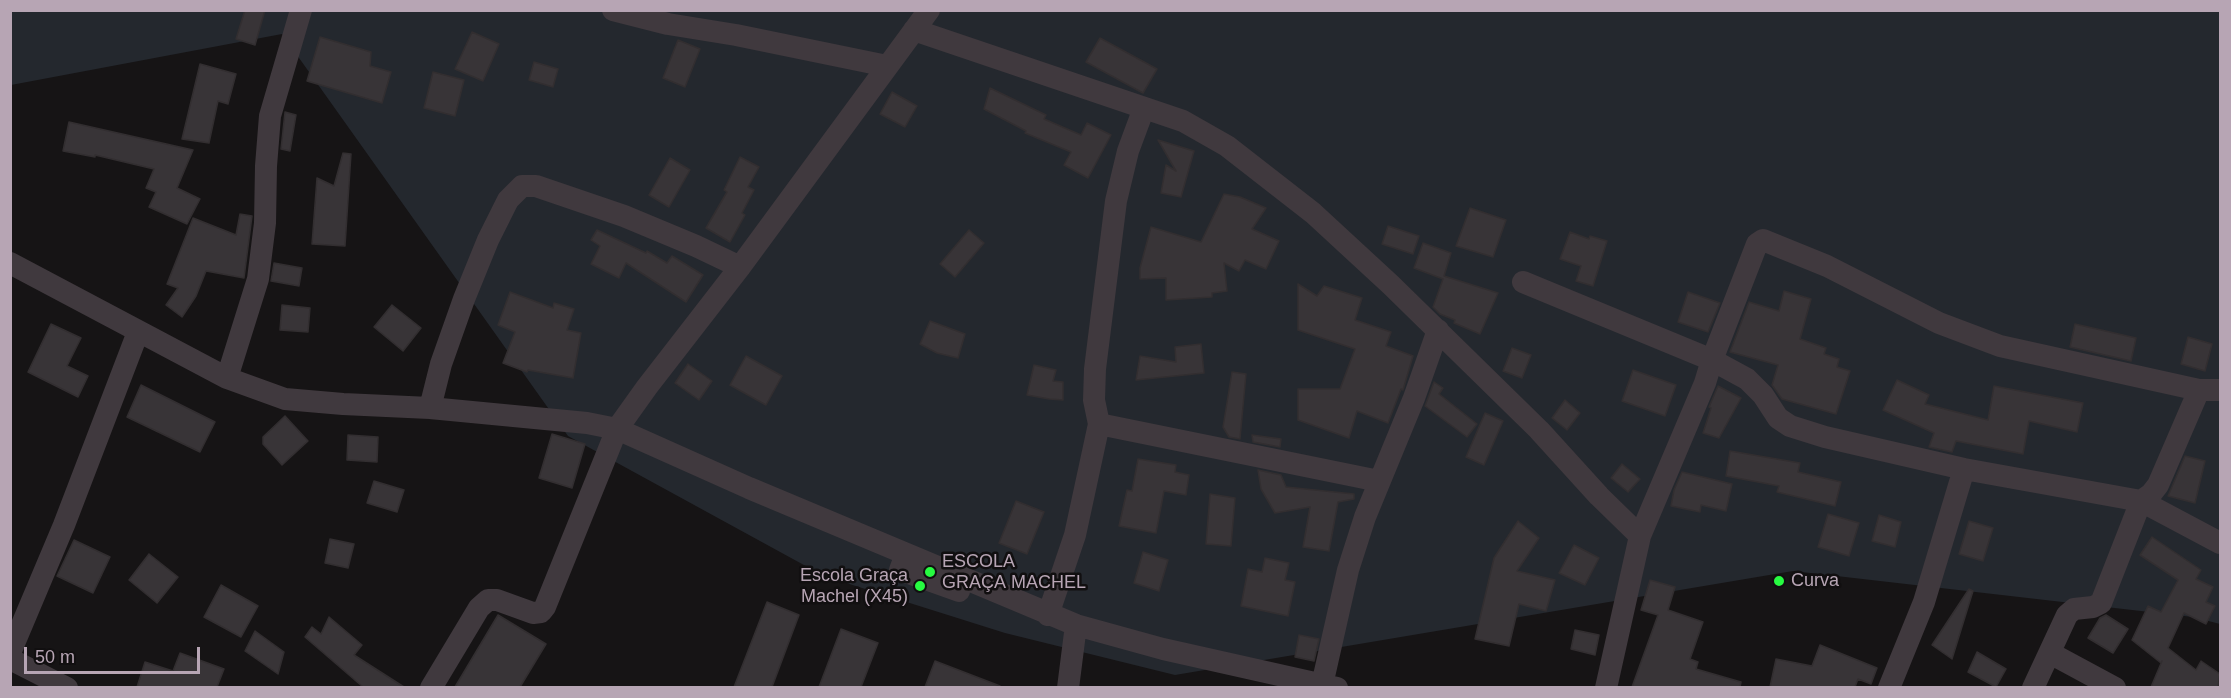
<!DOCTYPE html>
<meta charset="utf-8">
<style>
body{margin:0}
#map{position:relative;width:2231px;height:698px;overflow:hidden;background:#161415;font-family:Arial,sans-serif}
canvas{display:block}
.frame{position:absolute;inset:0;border:12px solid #b7a5b4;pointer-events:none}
.scale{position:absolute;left:24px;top:647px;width:176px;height:27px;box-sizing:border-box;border:3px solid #b7a5b4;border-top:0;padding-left:8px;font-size:18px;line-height:21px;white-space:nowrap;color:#b7a5b4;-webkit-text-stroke:4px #110f10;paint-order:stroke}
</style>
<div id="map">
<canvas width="2231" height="698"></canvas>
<div class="frame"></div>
<div class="scale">50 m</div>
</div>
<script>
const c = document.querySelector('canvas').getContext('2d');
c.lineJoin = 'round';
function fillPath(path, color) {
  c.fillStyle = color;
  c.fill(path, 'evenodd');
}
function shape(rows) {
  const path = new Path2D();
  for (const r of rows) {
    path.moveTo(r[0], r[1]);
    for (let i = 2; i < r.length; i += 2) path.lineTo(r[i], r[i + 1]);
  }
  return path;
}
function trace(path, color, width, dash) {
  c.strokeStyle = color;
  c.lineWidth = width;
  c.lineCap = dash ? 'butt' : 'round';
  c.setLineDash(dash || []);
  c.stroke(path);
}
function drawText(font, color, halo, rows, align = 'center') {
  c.font = font + ' Arial,sans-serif';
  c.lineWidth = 5;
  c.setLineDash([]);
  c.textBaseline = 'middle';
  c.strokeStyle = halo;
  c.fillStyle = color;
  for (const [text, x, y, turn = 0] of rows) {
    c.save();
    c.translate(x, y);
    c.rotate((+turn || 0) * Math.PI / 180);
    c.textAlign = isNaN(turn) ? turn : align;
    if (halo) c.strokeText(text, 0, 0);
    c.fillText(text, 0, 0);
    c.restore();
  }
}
fillPath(shape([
 [11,10,2220,11,2220,624,2193,617,1793,571,1175,675,1005,633,824,576,568,436,282,34,11,85]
]), '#24282e');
const building = shape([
 [245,10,265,10,255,45,236,39,245,10],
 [472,32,499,44,483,81,455,69,472,32],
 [320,37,371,52,370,66,391,72,382,103,307,81,320,37],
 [1100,38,1157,69,1143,93,1086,62,1100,38],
 [678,40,700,49,685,87,663,78,678,40],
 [534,62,558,69,553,87,529,80,534,62],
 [200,64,236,74,228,104,218,101,209,143,182,139,200,64],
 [433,72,464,80,455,116,424,108,433,72],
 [990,88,1046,115,1044,119,1081,135,1087,123,1111,135,1088,178,1064,165,1071,152,1025,133,1026,131,984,109,990,88],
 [892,92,917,106,905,127,880,114,892,92],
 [285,112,296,115,290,151,281,149,285,112],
 [69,122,193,150,177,188,200,199,187,224,149,207,156,192,146,188,154,169,95,155,95,157,63,151,69,122],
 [1158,140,1194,151,1181,197,1161,193,1166,165,1176,171,1158,140],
 [343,153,351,154,345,246,312,244,317,178,334,186,343,153],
 [740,157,759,167,748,187,754,190,742,213,745,215,730,242,706,228,727,192,724,190,740,157],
 [670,158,690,170,669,207,649,195,670,158],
 [1224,194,1240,197,1266,208,1252,229,1279,241,1266,269,1245,260,1239,271,1224,263,1227,291,1212,293,1212,297,1166,300,1166,278,1140,279,1140,268,1151,227,1201,242,1224,194],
 [1470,208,1506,220,1493,257,1456,246,1470,208],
 [240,214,252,216,244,278,206,271,196,296,182,317,166,305,178,288,167,284,193,218,236,235,240,214],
 [1388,226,1419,236,1413,254,1382,244,1388,226],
 [597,230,646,253,647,251,667,263,672,256,703,275,686,302,626,263,619,278,591,264,600,246,591,240,597,230],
 [969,230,984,243,955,277,940,264,969,230],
 [1570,232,1589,239,1590,236,1607,241,1593,286,1576,281,1581,266,1560,259,1570,232],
 [1423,243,1451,253,1444,276,1498,293,1480,334,1454,323,1455,320,1440,314,1433,307,1443,279,1414,268,1423,243],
 [274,263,302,268,299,286,271,281,274,263],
 [1298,284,1317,296,1324,286,1362,298,1355,320,1391,332,1386,346,1413,356,1403,390,1401,389,1388,423,1357,411,1349,438,1298,420,1298,389,1340,389,1355,349,1298,330,1298,284],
 [1784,291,1811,299,1800,339,1826,348,1824,354,1839,359,1837,367,1850,371,1836,414,1782,399,1772,385,1778,365,1730,352,1749,302,1779,311,1784,291],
 [510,292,553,308,554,303,574,309,567,330,581,333,573,378,528,370,527,372,503,363,515,332,498,325,510,292],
 [1688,292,1720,303,1708,332,1678,322,1688,292],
 [282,305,310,308,308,332,280,330,282,305],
 [392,305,421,328,403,351,374,327,392,305],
 [930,321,965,334,958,358,937,353,920,344,930,321],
 [51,324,81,338,67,366,88,376,78,397,28,372,51,324],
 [2075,324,2136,338,2131,361,2070,347,2075,324],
 [2188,337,2212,344,2205,371,2181,364,2188,337],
 [1201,344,1204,373,1136,380,1140,356,1176,362,1175,347,1201,344],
 [1512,348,1531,355,1522,378,1503,371,1512,348],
 [746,356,782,376,766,405,730,385,746,356],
 [688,364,712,381,699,400,675,383,688,364],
 [1034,365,1056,370,1053,381,1063,382,1063,400,1049,399,1027,395,1034,365],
 [1633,370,1676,385,1665,416,1622,401,1633,370],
 [1232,372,1246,374,1240,439,1229,437,1223,427,1232,372],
 [1897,380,1929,395,1925,404,1988,420,1994,386,2083,403,2077,432,2029,421,2023,454,1956,441,1952,452,1929,447,1934,433,1883,410,1897,380],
 [1434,382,1443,388,1439,394,1477,424,1467,437,1425,406,1434,382],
 [141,385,215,422,200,452,127,417,141,385],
 [1718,386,1741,398,1719,438,1703,433,1711,408,1709,407,1718,386],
 [1565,400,1580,413,1567,430,1552,418,1565,400],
 [1485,413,1503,421,1484,465,1466,457,1485,413],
 [285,416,308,441,282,465,263,444,263,437,285,416],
 [552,434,585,444,572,488,539,478,552,434],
 [348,435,378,437,377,462,347,460,348,435],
 [1252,435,1281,439,1280,447,1253,442,1252,435],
 [1730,451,1800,463,1798,472,1841,482,1835,506,1777,492,1779,486,1726,476,1730,451],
 [2185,456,2205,461,2195,503,2168,496,2185,456],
 [1138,459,1176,465,1175,472,1189,475,1186,495,1164,491,1156,533,1119,526,1127,490,1132,491,1138,459],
 [1622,464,1640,479,1628,492,1611,478,1622,464],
 [1258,470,1281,475,1286,487,1354,494,1354,499,1338,502,1329,551,1303,547,1310,507,1275,513,1261,489,1258,470],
 [1682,472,1732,484,1726,511,1701,505,1700,512,1671,506,1674,490,1682,472],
 [374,481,404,490,397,512,367,503,374,481],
 [1210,494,1235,498,1231,546,1206,544,1210,494],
 [1016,501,1044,512,1027,554,999,543,1016,501],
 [1828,514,1859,523,1849,556,1818,547,1828,514],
 [1879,515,1901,522,1895,547,1872,541,1879,515],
 [1518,521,1539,538,1517,571,1555,580,1546,611,1519,604,1509,646,1475,639,1494,558,1518,521],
 [1969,521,1993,528,1983,561,1959,554,1969,521],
 [2152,537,2201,570,2196,579,2213,587,2206,602,2215,606,2206,624,2184,613,2168,648,2196,670,2201,661,2220,674,2218,687,2151,687,2162,661,2161,663,2132,640,2148,606,2161,612,2178,580,2140,555,2152,537],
 [330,539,354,544,348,568,325,563,330,539],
 [74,540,110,557,93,593,57,576,74,540],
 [1574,545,1599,558,1585,585,1559,573,1574,545],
 [1143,552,1168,560,1159,591,1134,583,1143,552],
 [149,554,178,577,157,603,129,580,149,554],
 [1265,558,1289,563,1285,580,1295,582,1288,616,1241,606,1248,569,1262,572,1265,558],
 [1650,580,1675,587,1668,610,1703,622,1690,659,1698,662,1696,669,1741,682,1740,687,1632,687,1658,615,1641,610,1650,580],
 [221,585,258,606,241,637,204,617,221,585],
 [1969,589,1973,591,1952,659,1932,645,1969,589],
 [767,602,799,615,772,687,734,687,767,602],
 [498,615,546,644,520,687,455,687,498,615],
 [2106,615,2128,629,2113,653,2088,638,2100,618,2106,615],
 [329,617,362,645,354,655,404,687,363,687,305,637,312,627,321,634,329,617],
 [841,629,878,643,861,687,819,687,841,629],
 [1575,630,1599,635,1595,655,1571,649,1575,630],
 [255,631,284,652,278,674,245,651,255,631],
 [1299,635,1319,639,1314,661,1295,657,1299,635],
 [1820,645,1877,668,1871,684,1858,679,1855,687,1770,687,1776,659,1812,666,1820,645],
 [1977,652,2006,669,1996,687,1968,672,1977,652],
 [180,653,224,669,217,687,137,687,145,662,173,671,180,653],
 [935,661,1000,686,1000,687,925,687,935,661]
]);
fillPath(building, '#383437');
trace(building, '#322e30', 1.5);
trace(shape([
 [613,10,668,24,736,35,887,66],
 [914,30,1183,121,1227,146,1313,213,1391,285,1539,430,1599,496,1640,536],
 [10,263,227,378,285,399,343,404,430,408,587,423,617,429,749,488,1076,625,1163,649,1337,688],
 [1523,282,1712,360,1705,383,1640,536,1606,688],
 [227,378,258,279,265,223,266,166,270,116,301,10],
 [2220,390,2199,390,2000,346,1939,323,1827,266,1763,240,1757,244,1712,360,1747,379,1763,395,1778,418,1790,426,1825,437,1964,469,2141,501,2220,543],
 [430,408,441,364,464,299,488,240,508,200,522,186,536,186,624,216,696,246,740,267],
 [1099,424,1379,481],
 [906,554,900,570,959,591],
 [1048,615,1075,535,1099,424,1094,400,1095,369,1116,201,1128,151,1144,108],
 [10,653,64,525,138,332],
 [2050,653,2115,688],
 [10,659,67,688],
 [1322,685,1348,570,1365,517,1414,398,1438,330],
 [431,688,479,608,488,600,497,600,533,613,541,612,545,607,617,429,647,387,740,267,929,10],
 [1068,688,1076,625],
 [1889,688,1924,602,1964,469],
 [2033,688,2067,615,2074,609,2093,607,2101,603,2141,501,2151,494,2158,485,2199,390]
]), '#40393e', 22);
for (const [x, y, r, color] of [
 [930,572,6,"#27fb41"],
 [1779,581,6,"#27fb41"],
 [920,586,6,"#27fb41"]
]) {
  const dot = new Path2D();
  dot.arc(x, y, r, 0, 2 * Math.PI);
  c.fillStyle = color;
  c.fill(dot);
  trace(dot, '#110f10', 2);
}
drawText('18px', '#b7a5b4', '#110f10', [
 ["ESCOLA",942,562],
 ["GRAÇA MACHEL",942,583],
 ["Escola Graça",908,576,"right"],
 ["Machel (X45)",908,597,"right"],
 ["Curva",1791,581]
], 'left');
</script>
